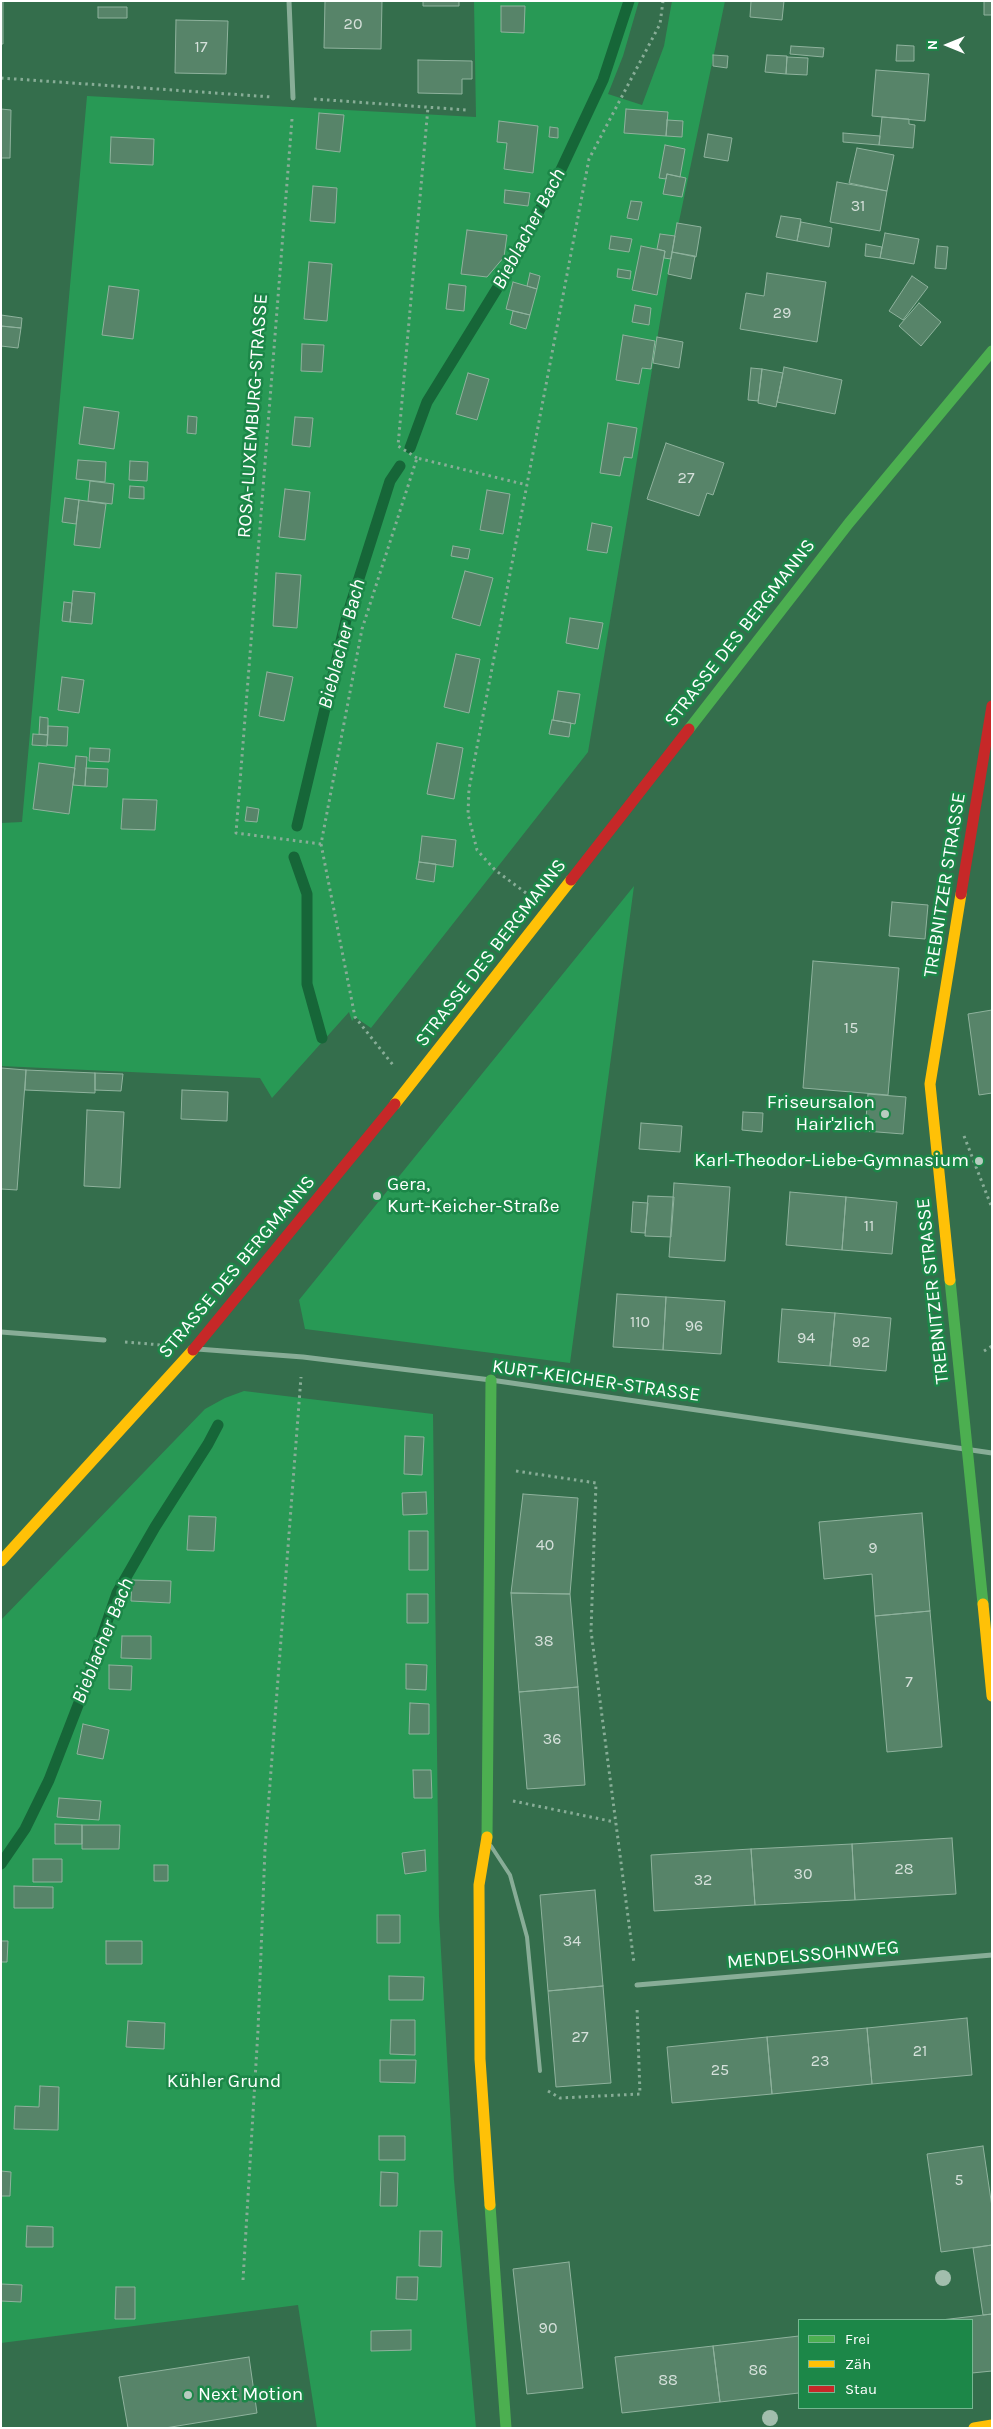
<!DOCTYPE html>
<meta charset="utf-8">
<style>
body{margin:0}
#map{position:relative;width:993px;height:2429px;overflow:hidden;background:#346e4c;font-family:Karla,sans-serif}
canvas{display:block}
.frame{position:absolute;inset:0;border:2px solid #fff;pointer-events:none}
.legend{position:absolute;left:798px;top:2319px;width:175px;height:90px;box-sizing:border-box;background:#1c8748;border:1px solid #77b791;margin:0;padding:6px 9px;list-style:none;font-size:15px;color:#fff}
.legend li{display:flex;align-items:center;gap:10px;height:25px}
.legend b{width:25px;border:1px solid #77b791}
.north{position:absolute;left:923px;top:20px;width:50px;height:50px;-webkit-text-stroke:4px #1c8748;paint-order:stroke;rotate:270deg;font-size:14px;font-weight:700;line-height:20px;text-align:center;color:#fff}
.north::after{content:'';display:block;margin:auto;width:18px;height:22px;background:#fff;clip-path:polygon(50% 0,100% 100%,50% 72%,0 100%)}
</style>
<div id="map">
<canvas width="993" height="2429"></canvas>
<div class="frame"></div>
<ul class="legend">
<li><b style="height:6px;background:#4caf50"></b>Frei</li>
<li><b style="height:6px;background:#ffc107"></b>Zäh</li>
<li><b style="height:6px;background:#c62828"></b>Stau</li>
</ul>
<div class="north">N</div>
</div>
<script>
const c = document.querySelector('canvas').getContext('2d');
c.lineJoin = 'round';
function fillPath(path, color) {
  c.fillStyle = color;
  c.fill(path, 'evenodd');
}
function shape(rows) {
  const path = new Path2D();
  for (const r of rows) {
    path.moveTo(r[0], r[1]);
    for (let i = 2; i < r.length; i += 2) path.lineTo(r[i], r[i + 1]);
  }
  return path;
}
function trace(path, color, width, dash) {
  c.strokeStyle = color;
  c.lineWidth = width;
  c.lineCap = dash ? 'butt' : 'round';
  c.setLineDash(dash || []);
  c.stroke(path);
}
function drawText(font, color, halo, rows, align = 'center') {
  c.font = font + ' Karla,sans-serif';
  c.lineWidth = 5;
  c.setLineDash([]);
  c.textBaseline = 'middle';
  c.strokeStyle = halo;
  c.fillStyle = color;
  for (const [text, x, y, turn = 0] of rows) {
    c.save();
    c.translate(x, y);
    c.rotate((+turn || 0) * Math.PI / 180);
    c.textAlign = isNaN(turn) ? turn : align;
    if (halo) c.strokeText(text, 0, 0);
    c.fillText(text, 0, 0);
    c.restore();
  }
}
fillPath(shape([
 [474,1,639,1,623,56,608,94,642,105,664,46,672,1,725,1,668,274,588,752,371,1028,355,1017,352,1021,349,1012,272,1098,260,1078,1,1066,1,823,22,822,87,96,476,117],
 [634,886,570,1363,305,1329,299,1300],
 [244,1391,433,1414,439,1916,454,2180,476,2428,317,2428,298,2305,1,2343,1,1620,205,1409,225,1398]
]), '#289955');
trace(shape([
 [410,448,427,402,498,287,558,176,603,80,629,1],
 [297,826,347,616,390,481,400,466],
 [294,857,307,894,307,984,322,1038],
 [1,1864,25,1829,49,1780,80,1700,117,1593,155,1527,208,1444,218,1425]
]), '#166638', 11);
const building = shape([
 [1,1,3,1,3,44,1,44,1,1],
 [325,1,382,1,381,49,324,48,325,1],
 [423,1,459,1,459,6,423,6,423,1],
 [751,1,784,1,782,20,750,17,751,1],
 [984,1,992,1,992,15,984,15,984,1],
 [501,6,525,6,524,33,501,32,501,6],
 [98,7,127,7,127,18,98,18,98,7],
 [176,20,228,21,226,74,175,73,176,20],
 [897,45,914,46,914,61,896,61,897,45],
 [791,46,824,48,823,57,790,54,791,46],
 [713,55,728,56,727,68,713,66,713,55],
 [767,55,787,56,786,74,765,72,767,55],
 [787,57,808,58,807,75,786,74,787,57],
 [418,60,472,61,472,79,462,79,462,94,418,93,418,60],
 [876,70,929,74,925,121,872,116,876,70],
 [1,109,11,110,10,158,1,158,1,109],
 [626,109,668,112,666,136,624,133,626,109],
 [319,113,344,115,340,152,316,149,319,113],
 [882,117,909,119,909,124,915,125,913,148,879,145,882,117],
 [667,120,683,121,682,137,666,136,667,120],
 [499,121,538,126,533,173,504,169,507,143,497,142,499,121],
 [550,127,558,128,558,138,549,137,550,127],
 [843,133,880,136,879,145,843,142,843,133],
 [708,134,732,138,728,161,704,157,708,134],
 [111,137,154,139,153,165,110,163,111,137],
 [665,145,685,149,680,177,667,174,666,179,659,178,665,145],
 [857,148,894,155,887,191,849,183,857,148],
 [667,174,686,178,682,197,663,194,667,174],
 [837,182,887,191,880,231,830,222,837,182],
 [313,186,337,188,335,223,310,221,313,186],
 [505,190,530,193,528,206,504,203,505,190],
 [631,201,642,202,638,220,627,218,631,201],
 [781,216,801,219,797,241,776,237,781,216],
 [801,222,832,228,829,247,797,241,801,222],
 [677,223,701,227,696,257,672,252,677,223],
 [467,230,507,235,504,257,487,277,461,274,467,230],
 [885,233,919,239,914,264,880,258,885,233],
 [660,234,675,236,671,259,664,258,665,251,657,249,660,234],
 [611,236,632,239,629,252,609,249,611,236],
 [866,244,882,247,880,258,865,256,866,244],
 [641,246,665,251,657,295,632,290,641,246],
 [937,246,948,247,946,269,935,268,937,246],
 [672,252,695,256,691,279,668,274,672,252],
 [309,262,332,264,327,321,304,319,309,262],
 [618,269,631,271,630,279,617,277,618,269],
 [530,273,540,276,537,289,527,286,530,273],
 [767,273,826,282,817,342,740,329,746,293,764,296,767,273],
 [912,276,928,287,903,320,889,311,912,276],
 [513,282,537,289,530,315,506,309,513,282],
 [449,284,466,286,464,311,446,309,449,284],
 [109,286,139,290,133,339,102,335,109,286],
 [919,303,941,322,921,346,899,326,919,303],
 [635,305,651,308,649,325,632,322,635,305],
 [513,311,530,315,526,329,510,324,513,311],
 [1,315,22,318,21,328,1,326,1,315],
 [1,326,21,328,18,348,1,346,1,326],
 [623,335,655,341,651,369,642,368,639,384,616,380,623,335],
 [657,337,683,342,679,368,653,363,657,337],
 [302,344,324,345,322,372,301,371,302,344],
 [784,367,842,380,835,414,777,402,784,367],
 [751,368,762,369,758,401,748,400,751,368],
 [762,369,783,373,776,407,758,403,762,369],
 [468,373,489,379,477,420,456,414,468,373],
 [84,407,119,412,114,449,79,444,84,407],
 [188,416,197,417,196,434,187,433,188,416],
 [295,417,313,418,310,447,292,445,295,417],
 [608,423,637,428,632,458,624,457,620,476,600,473,608,423],
 [666,443,724,463,713,495,707,493,699,516,647,499,666,443],
 [78,460,106,462,105,482,76,479,78,460],
 [130,461,148,462,147,481,129,480,130,461],
 [90,481,114,484,112,504,88,501,90,481],
 [130,486,144,487,144,499,129,498,130,486],
 [285,489,310,492,305,540,279,537,285,489],
 [487,490,510,494,503,534,480,530,487,490],
 [65,498,79,500,76,524,62,522,65,498],
 [79,500,106,504,100,548,74,545,79,500],
 [592,523,612,527,607,553,587,550,592,523],
 [453,546,470,549,468,559,451,556,453,546],
 [465,571,493,578,480,626,452,618,465,571],
 [276,573,301,575,297,628,273,626,276,573],
 [73,591,95,593,92,624,70,622,73,591],
 [64,602,72,603,70,622,62,621,64,602],
 [570,618,603,623,598,649,566,643,570,618],
 [456,654,480,659,469,713,444,707,456,654],
 [267,672,293,677,284,721,259,716,267,672],
 [62,677,84,680,79,713,58,710,62,677],
 [558,691,580,694,575,724,553,720,558,691],
 [40,717,48,718,48,735,39,734,40,717],
 [552,720,571,723,569,737,549,734,552,720],
 [48,726,68,727,67,746,47,745,48,726],
 [33,734,48,735,47,746,32,745,33,734],
 [437,743,463,748,454,799,427,794,437,743],
 [90,748,110,749,109,762,89,761,90,748],
 [76,756,87,757,85,786,73,785,76,756],
 [39,763,75,768,69,814,33,809,39,763],
 [86,768,108,769,107,787,85,786,86,768],
 [123,799,157,800,155,830,121,829,123,799],
 [247,807,259,809,257,822,245,821,247,807],
 [422,836,456,840,453,867,419,862,422,836],
 [419,862,436,864,434,882,416,879,419,862],
 [892,902,928,905,925,939,889,936,892,902],
 [813,961,899,968,888,1095,803,1088,813,961],
 [992,1010,992,1093,979,1095,968,1014,992,1010],
 [1,1068,26,1070,17,1190,1,1189,1,1068],
 [26,1070,95,1073,95,1093,25,1090,26,1070],
 [95,1073,123,1074,121,1091,95,1090,95,1073],
 [182,1090,228,1092,227,1121,181,1119,182,1090],
 [868,1094,906,1097,903,1134,865,1131,868,1094],
 [87,1110,124,1112,120,1188,84,1186,87,1110],
 [743,1112,763,1113,762,1132,742,1130,743,1112],
 [641,1123,682,1126,680,1152,639,1149,641,1123],
 [674,1183,730,1187,725,1261,669,1257,674,1183],
 [790,1192,846,1197,842,1250,786,1245,790,1192],
 [648,1196,674,1197,671,1237,645,1236,648,1196],
 [846,1197,897,1202,892,1254,842,1250,846,1197],
 [633,1202,648,1203,645,1233,631,1232,633,1202],
 [617,1294,666,1297,663,1350,613,1347,617,1294],
 [666,1297,725,1301,721,1354,663,1350,666,1297],
 [782,1309,835,1313,830,1366,778,1362,782,1309],
 [835,1313,891,1318,886,1371,830,1366,835,1313],
 [405,1436,424,1437,422,1475,404,1474,405,1436],
 [426,1492,427,1514,403,1515,402,1493,426,1492],
 [523,1494,578,1498,570,1594,511,1593,523,1494],
 [922,1513,930,1611,875,1616,872,1574,824,1579,819,1522,922,1513],
 [189,1516,216,1517,214,1551,187,1550,189,1516],
 [409,1531,428,1531,428,1570,409,1570,409,1531],
 [132,1580,171,1581,170,1603,131,1601,132,1580],
 [511,1593,570,1594,578,1687,519,1692,511,1593],
 [407,1594,428,1594,428,1623,407,1623,407,1594],
 [930,1611,942,1747,887,1752,875,1616,930,1611],
 [122,1636,151,1636,151,1659,121,1658,122,1636],
 [406,1664,427,1665,426,1690,406,1689,406,1664],
 [109,1665,132,1666,131,1690,109,1689,109,1665],
 [578,1687,585,1785,527,1789,519,1692,578,1687],
 [410,1703,429,1704,429,1734,409,1734,410,1703],
 [83,1724,109,1730,103,1759,77,1754,83,1724],
 [413,1770,431,1770,432,1798,414,1798,413,1770],
 [59,1798,101,1801,99,1820,57,1817,59,1798],
 [55,1824,82,1825,82,1844,55,1844,55,1824],
 [82,1825,120,1825,119,1849,82,1849,82,1825],
 [952,1838,956,1894,855,1900,852,1844,952,1838],
 [852,1844,855,1900,755,1905,751,1849,852,1844],
 [751,1849,755,1905,654,1911,651,1855,751,1849],
 [425,1850,426,1871,405,1874,402,1853,425,1850],
 [33,1859,62,1859,62,1882,33,1882,33,1859],
 [154,1865,168,1865,168,1881,154,1881,154,1865],
 [14,1886,53,1887,53,1908,14,1908,14,1886],
 [595,1890,603,1986,548,1991,540,1895,595,1890],
 [377,1915,400,1915,400,1943,377,1943,377,1915],
 [1,1941,8,1941,7,1962,1,1962,1,1941],
 [106,1941,142,1941,142,1964,106,1964,106,1941],
 [389,1976,424,1977,423,2000,389,2000,389,1976],
 [603,1986,611,2083,556,2087,548,1991,603,1986],
 [967,2018,972,2075,872,2084,867,2028,967,2018],
 [391,2020,415,2020,415,2055,390,2054,391,2020],
 [128,2021,165,2023,164,2049,126,2047,128,2021],
 [867,2028,872,2084,772,2094,767,2037,867,2028],
 [767,2037,772,2094,672,2103,667,2047,767,2037],
 [380,2060,416,2060,415,2083,380,2082,380,2060],
 [40,2086,59,2087,58,2130,14,2129,15,2106,39,2107,40,2086],
 [379,2136,405,2136,405,2160,379,2160,379,2136],
 [983,2146,992,2207,992,2245,941,2252,927,2154,983,2146],
 [1,2171,11,2172,10,2196,1,2196,1,2171],
 [381,2172,398,2173,397,2206,380,2206,381,2172],
 [27,2226,53,2227,53,2247,26,2247,27,2226],
 [420,2231,442,2231,441,2267,419,2266,420,2231],
 [992,2245,992,2314,983,2315,973,2248,992,2245],
 [569,2262,583,2388,527,2394,513,2269,569,2262],
 [397,2277,418,2277,417,2300,396,2299,397,2277],
 [1,2284,22,2285,21,2302,1,2301,1,2284],
 [116,2287,135,2287,135,2319,115,2319,116,2287],
 [992,2314,992,2371,972,2373,972,2320,941,2320,992,2314],
 [411,2330,411,2350,371,2351,371,2331,411,2330],
 [799,2336,799,2393,720,2402,713,2346,799,2336],
 [713,2346,720,2402,622,2413,615,2357,713,2346],
 [249,2357,257,2413,165,2428,128,2428,119,2377,249,2357]
]);
fillPath(building, '#578469');
trace(building, '#8fb29d', 1);
trace(shape([
 [1,78,272,97],
 [314,99,467,110],
 [292,119,236,833,321,844,362,629,417,458,527,485],
 [417,458,398,446,428,107],
 [321,844,355,1017,393,1065],
 [526,893,495,870,477,850,468,814,469,789,589,159,660,24,663,1],
 [964,1136,992,1208],
 [125,1342,161,1345],
 [984,1351,992,1346],
 [516,1471,596,1483,591,1631,634,1963],
 [513,1801,615,1822],
 [548,2091,560,2098,640,2094,637,2007],
 [243,2280,258,2030,265,1849,301,1377]
]), '#88ad97', 3, [2.5, 4]);
trace(shape([
 [491,1846,510,1875,527,1937,540,2071]
]), '#88ad97', 4);
trace(shape([
 [289,1,293,98],
 [1,1332,104,1340],
 [197,1349,303,1357,491,1380,992,1453],
 [637,1985,992,1955]
]), '#88ad97', 5);
trace(shape([
 [689,729,849,523,992,351],
 [950,1280,983,1604],
 [487,1837,491,1380],
 [490,2205,506,2428]
]), '#4caf50', 11);
trace(shape([
 [395,1104,571,880],
 [950,1280,930,1084,961,894],
 [1,1561,193,1350],
 [983,1604,992,1696],
 [487,1837,479,1885,480,2059,490,2205],
 [974,2428,992,2425]
]), '#ffc107', 11);
trace(shape([
 [571,880,689,729],
 [961,894,992,706],
 [193,1350,395,1104]
]), '#c62828', 11);
c.fillStyle = '#a2bead';
for (const [x, y] of [
 [943,2278],
 [770,2418]
]) {
  c.beginPath();
  c.arc(x, y, 8, 0, 2 * Math.PI);
  c.fill();
}
for (const [x, y, r, color] of [
 [885,1114,5,"#b8ccc0"],
 [979,1161,5,"#b8ccc0"],
 [377,1196,5,"#b8ccc0"],
 [188,2395,5,"#b8ccc0"]
]) {
  const dot = new Path2D();
  dot.arc(x, y, r, 0, 2 * Math.PI);
  c.fillStyle = color;
  c.fill(dot);
  trace(dot, '#1c8748', 2);
}
drawText('16px', '#d5e0da', null, [
 ["20",353,24],
 ["17",201,47],
 ["31",858,206],
 ["29",782,313],
 ["27",686,478],
 ["15",851,1028],
 ["11",869,1226],
 ["110",640,1322],
 ["96",694,1326],
 ["94",806,1338],
 ["92",861,1342],
 ["40",545,1545],
 ["9",873,1548],
 ["38",544,1641],
 ["7",909,1682],
 ["36",552,1739],
 ["28",904,1869],
 ["30",803,1874],
 ["32",703,1880],
 ["34",572,1941],
 ["27",580,2037],
 ["21",920,2051],
 ["23",820,2061],
 ["25",720,2070],
 ["5",959,2180],
 ["90",548,2328],
 ["86",758,2370],
 ["88",668,2380]
]);
drawText('19px', '#fff', '#1c8748', [
 ["ROSA-LUXEMBURG-STRASSE",253,416,-86],
 ["STRASSE DES BERGMANNS",740,633,-52],
 ["TREBNITZER STRASSE",945,885,-81],
 ["STRASSE DES BERGMANNS",491,953,-52],
 ["STRASSE DES BERGMANNS",237,1267,-50],
 ["TREBNITZER STRASSE",933,1291,-96],
 ["KURT-KEICHER-STRASSE",596,1381,8],
 ["MENDELSSOHNWEG",813,1955,-5]
]);
drawText('19px', '#fff', '#1c8748', [
 ["Friseursalon",875,1103],
 ["Hair'zlich",875,1125],
 ["Karl-Theodor-Liebe-Gymnasium",969,1161],
 ["Gera,",387,1185,"left"],
 ["Kurt-Keicher-Straße",387,1207,"left"],
 ["Next Motion",198,2395,"left"]
], 'right');
drawText('19px', '#fcfffd', '#1c8748', [
 ["Kühler Grund",224,2082]
]);
drawText('italic 20px', '#fff', '#1c8748', [
 ["Bieblacher Bach",529,229,-62],
 ["Bieblacher Bach",342,644,-75],
 ["Bieblacher Bach",103,1641,-68]
]);
</script>
